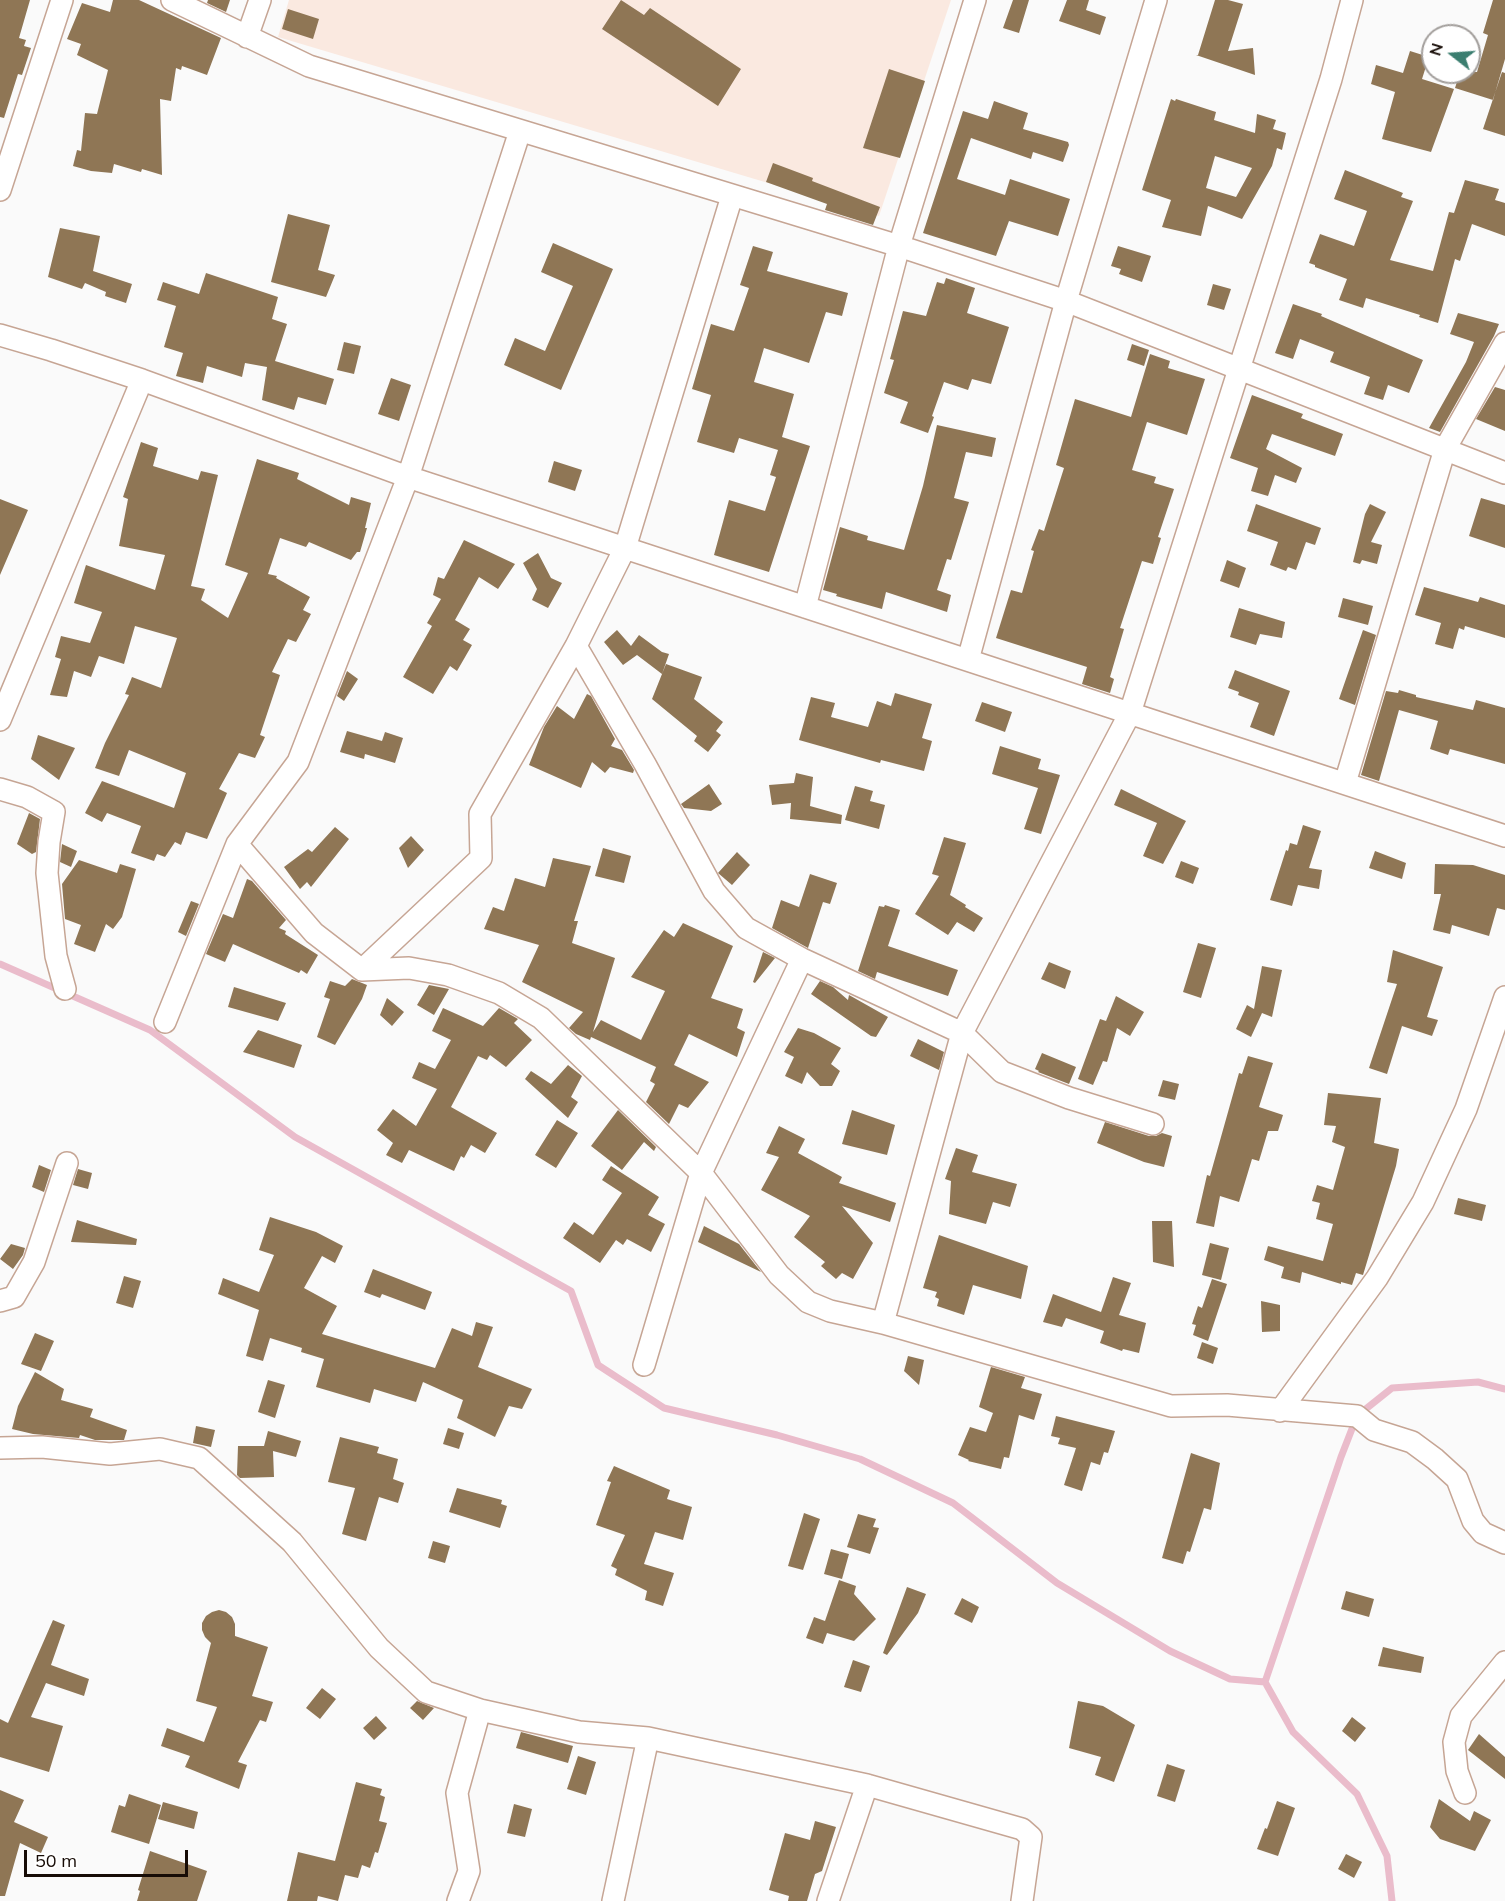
<!DOCTYPE html>
<style>
body{margin:0}
#map{position:relative;width:1505px;height:1901px;overflow:hidden;background:#fafafa;font-family:Mulish,sans-serif}
canvas{display:block}
.north{position:absolute;left:1421px;top:24px;width:60px;height:60px;box-sizing:border-box;background:#fff;border:2px solid #a29e9b;border-radius:50%;rotate:287deg;font-size:16px;font-weight:700;line-height:24px;text-align:center;color:#170c06}
.north::after{content:'';display:block;margin:auto;width:21px;height:27px;background:#3b7e70;clip-path:polygon(50% 0,100% 100%,50% 72%,0 100%)}
.scale{position:absolute;left:24px;top:1850px;width:164px;height:27px;box-sizing:border-box;border:3px solid #170c06;border-top:0;padding-left:8px;font-size:18px;line-height:21px;white-space:nowrap;color:#170c06;-webkit-text-stroke:4px #fff;paint-order:stroke}
</style>
<div id="map">
<canvas width="1505" height="1901"></canvas>
<div class="north">N</div>
<div class="scale">50 m</div>
</div>
<script>
const c = document.querySelector('canvas').getContext('2d');
c.lineJoin = 'round';
function fillPath(path, color) {
  c.fillStyle = color;
  c.fill(path, 'evenodd');
}
function shape(rows) {
  const path = new Path2D();
  for (const r of rows) {
    path.moveTo(r[0], r[1]);
    for (let i = 2; i < r.length; i += 2) path.lineTo(r[i], r[i + 1]);
  }
  return path;
}
function trace(path, color, width, dash) {
  c.strokeStyle = color;
  c.lineWidth = width;
  c.lineCap = dash ? 'butt' : 'round';
  c.setLineDash(dash || []);
  c.stroke(path);
}
fillPath(shape([
 [289,0,951,0,879,216,278,37]
]), '#fae9e0');
trace(shape([
 [0,964,150,1030,295,1137,571,1291,598,1365,664,1408,777,1435,860,1459,953,1503,1057,1583,1170,1651,1230,1679,1265,1682,1341,1457,1357,1416,1392,1388,1478,1382,1505,1389],
 [1265,1682,1293,1732,1357,1794,1387,1856,1392,1901]
]), '#eabccb', 7);
fillPath(shape([
 [0,0,30,0,19,38,26,40,24,46,31,48,22,75,18,74,4,118,0,117],
 [113,0,139,0,221,38,207,75,182,66,181,70,176,68,171,101,160,99,162,175,142,169,141,172,114,164,112,173,91,171,73,166,77,150,81,151,85,113,97,114,108,70,77,55,81,44,67,39,82,3,110,12],
 [208,0,230,0,226,12,207,3],
 [621,0,644,15,650,8,741,69,718,106,602,29],
 [1013,0,1029,0,1019,33,1003,28],
 [1067,0,1089,0,1086,10,1106,17,1100,35,1059,21],
 [1215,0,1228,0,1243,4,1228,51,1253,48,1255,75,1196,55,1198,55],
 [1493,0,1505,0,1505,59,1493,100,1455,88,1460,72,1477,72,1488,35,1483,33],
 [288,9,319,19,313,39,282,29],
 [1410,51,1429,57,1422,79,1454,89,1431,152,1382,139,1395,92,1371,84,1376,65,1403,73],
 [889,69,925,81,900,158,863,148],
 [1502,72,1505,73,1505,136,1483,129],
 [1171,99,1175,101,1176,99,1216,112,1214,120,1255,133,1257,114,1276,120,1273,129,1286,133,1282,150,1277,148,1272,166,1242,219,1208,206,1201,236,1162,227,1171,200,1142,190],
 [1215,156,1252,168,1236,197,1206,188],
 [994,101,1028,113,1023,129,1068,142,1069,145,1063,162,1033,152,1031,159,971,138,957,179,1005,195,1010,179,1070,199,1058,236,1009,221,996,256,923,233,963,111,988,119],
 [773,163,813,178,812,181,880,207,873,225,825,210,827,204,766,182],
 [1345,170,1403,193,1401,197,1413,201,1390,260,1433,271,1449,212,1454,213,1465,180,1499,189,1495,200,1505,203,1505,236,1472,224,1460,261,1455,259,1438,323,1419,317,1420,315,1366,298,1363,308,1339,300,1347,279,1315,267,1315,265,1309,263,1320,234,1354,246,1367,211,1334,199],
 [288,214,330,225,318,270,335,275,326,297,271,282],
 [60,228,100,236,93,271,132,284,126,303,105,296,106,292,85,283,82,289,48,277],
 [553,243,613,269,561,390,504,365,515,338,545,351,573,286,541,272],
 [753,246,773,252,767,271,848,293,842,316,826,312,809,363,764,348,754,382,794,394,782,437,810,446,769,572,714,555,729,500,765,511,776,477,770,475,778,450,739,438,734,453,697,442,711,395,692,389,711,324,734,331,749,288,740,285],
 [1118,246,1151,256,1142,282,1119,274,1121,269,1111,266],
 [206,273,278,297,272,319,287,324,275,361,334,379,326,405,298,397,294,410,262,400,267,367,245,363,242,377,207,366,203,383,176,376,183,353,164,347,176,306,157,300,163,282,199,294],
 [946,278,975,288,967,313,1009,327,991,384,972,379,968,390,944,382,932,416,934,417,928,433,900,423,908,402,884,393,894,360,890,359,903,311,926,316,937,282,944,284],
 [1213,284,1231,289,1224,310,1207,305],
 [1293,304,1322,314,1321,316,1423,360,1409,393,1388,385,1383,400,1364,394,1370,377,1330,362,1334,352,1300,339,1293,359,1275,353],
 [1458,313,1499,324,1494,336,1440,432,1429,428,1466,362,1474,342,1450,334],
 [344,342,361,346,354,374,337,370],
 [1132,344,1149,350,1144,366,1127,360],
 [1150,354,1170,361,1168,368,1205,379,1187,435,1147,422,1132,470,1156,477,1154,483,1174,489,1158,537,1161,538,1153,564,1142,561,1120,628,1124,629,1110,677,1114,679,1110,693,1082,684,1087,667,996,638,1011,590,1022,593,1034,551,1031,550,1039,529,1044,531,1064,468,1056,465,1075,399,1131,417],
 [391,378,411,385,399,421,378,414],
 [1495,387,1505,390,1505,431,1476,419],
 [1252,395,1303,414,1301,418,1343,434,1335,456,1272,434,1266,449,1302,468,1296,483,1275,475,1268,496,1251,491,1258,468,1230,458],
 [937,425,996,438,992,457,966,452,954,498,969,502,951,560,947,559,937,590,951,595,947,612,886,592,882,609,836,596,837,594,823,590,840,527,868,536,867,540,904,550,923,486],
 [141,442,158,448,153,466,198,480,201,471,218,475,191,586,205,589,201,600,228,618,248,573,225,565,257,459,299,473,297,479,349,505,351,497,371,503,365,528,367,528,360,552,357,552,351,560,309,542,306,547,280,538,268,574,277,576,276,578,310,597,303,610,311,614,296,642,288,639,272,672,280,675,260,735,265,737,255,758,239,753,219,789,227,793,207,839,186,832,181,845,175,842,165,857,157,854,154,861,131,853,141,826,107,813,102,822,85,813,102,781,174,808,186,773,129,750,119,776,95,768,105,743,129,695,125,694,132,677,161,688,177,638,135,626,124,664,99,656,91,677,74,671,67,697,50,695,61,659,55,657,61,636,90,643,102,612,74,603,86,565,155,590,165,555,119,546,128,499,123,497],
 [554,461,582,470,575,491,548,482],
 [1481,498,1505,505,1505,548,1469,536],
 [0,499,28,510,0,575],
 [1256,504,1321,528,1315,545,1306,542,1296,570,1288,567,1286,571,1270,565,1278,542,1247,531],
 [1370,504,1386,512,1371,542,1382,545,1377,564,1362,560,1360,564,1353,562,1365,514],
 [464,540,515,564,498,589,479,577,455,620,470,629,463,640,472,645,457,671,450,666,433,694,403,677,432,626,427,623,441,599,433,595,438,577,444,579],
 [538,553,551,578,562,583,548,608,532,600,537,589,523,563],
 [1227,560,1246,568,1239,588,1220,581],
 [1424,587,1478,602,1480,597,1505,605,1505,638,1465,626,1464,630,1459,628,1453,649,1435,644,1441,623,1415,615],
 [1343,598,1373,606,1368,625,1338,617],
 [1239,608,1285,622,1282,638,1260,634,1256,645,1230,637],
 [617,630,631,646,639,635,662,652,669,654,662,674,637,655,623,665,604,642],
 [1363,630,1376,635,1355,705,1339,699],
 [666,664,702,677,694,699,723,722,716,731,721,735,708,752,694,741,697,736,652,699],
 [1235,670,1290,691,1274,736,1250,727,1259,703,1238,695,1239,692,1228,688],
 [347,671,358,679,344,701,337,696],
 [1399,690,1416,695,1416,697,1473,710,1476,700,1505,708,1505,764,1450,749,1448,755,1430,749,1438,721,1399,710,1379,781,1361,775,1386,691,1398,693],
 [895,693,932,704,922,738,932,741,924,771,881,760,880,763,799,740,811,697,835,703,831,717,868,727,877,701,891,706],
 [587,694,591,696,615,739,611,746,622,750,634,770,633,773,610,767,605,773,592,762,581,788,529,765,544,727,557,706,574,719],
 [982,702,1012,712,1005,732,975,721],
 [347,731,382,741,385,732,403,738,395,763,365,754,364,759,340,752],
 [38,735,75,748,59,780,31,759],
 [1000,746,1041,759,1038,769,1060,775,1041,834,1024,829,1038,788,992,774],
 [796,773,813,777,810,806,842,815,841,824,790,819,791,803,772,805,769,785,794,783],
 [709,784,722,804,711,811,684,808,681,804],
 [855,786,873,791,870,801,885,805,879,829,845,820],
 [1121,789,1186,821,1163,864,1143,856,1157,823,1114,805],
 [29,813,40,819,36,852,32,854,17,844],
 [1303,825,1321,831,1309,868,1322,870,1319,889,1298,885,1292,906,1270,900,1286,850,1288,851,1290,843,1297,845],
 [335,827,349,839,311,887,307,882,300,889,284,867,308,849,312,852],
 [411,836,424,850,408,868,399,848],
 [944,837,966,843,950,895,966,905,965,907,983,918,974,932,957,922,948,935,915,914,939,876,932,874],
 [62,844,77,851,71,867,60,862],
 [603,848,631,856,624,883,595,876],
 [1375,851,1406,863,1402,879,1369,868],
 [737,852,750,865,732,885,718,873],
 [553,858,591,866,574,921,578,921,572,943,615,958,593,1032,601,1020,641,1040,665,991,631,977,664,930,674,937,683,923,733,946,711,998,743,1009,737,1028,745,1032,737,1057,689,1034,674,1065,709,1082,688,1108,679,1104,669,1124,646,1102,655,1084,650,1081,656,1067,591,1037,590,1040,576,1034,569,1028,583,1012,522,982,539,945,484,929,493,907,504,911,515,878,545,887],
 [79,860,117,873,120,864,136,869,122,917,113,929,106,924,95,952,74,944,81,925,65,919,62,884],
 [1181,861,1199,868,1193,884,1175,877],
 [1435,864,1473,865,1505,875,1505,910,1497,908,1489,936,1452,925,1450,934,1433,930,1441,894,1434,894],
 [810,874,837,883,830,904,823,902,808,948,772,928,781,900,799,907],
 [247,879,252,881,286,920,279,928,286,931,285,934,318,955,307,974,301,970,299,973,233,944,225,962,206,954,223,914,233,918],
 [191,901,199,904,186,936,178,932],
 [885,905,900,910,888,946,958,970,948,996,877,972,875,979,858,971,879,906,884,907],
 [1198,943,1216,948,1201,998,1183,992],
 [1393,950,1443,967,1427,1017,1438,1020,1432,1036,1402,1026,1387,1074,1369,1068,1397,984,1387,982],
 [763,952,775,958,755,983,753,982],
 [1049,962,1071,971,1065,989,1041,979],
 [1262,966,1282,970,1272,1017,1262,1013,1251,1037,1236,1029,1247,1005,1254,1009],
 [352,979,367,985,362,999,335,1045,317,1037,330,999,324,997,330,981,345,986],
 [820,981,833,987,848,1000,849,995,888,1017,876,1037,871,1036,811,994],
 [429,985,449,989,434,1015,417,1005],
 [234,987,286,1003,278,1021,228,1007],
 [1116,996,1144,1012,1130,1036,1117,1028,1107,1062,1103,1061,1093,1085,1078,1079,1100,1019,1106,1021],
 [387,998,404,1012,392,1026,380,1015],
 [443,1008,483,1026,499,1008,518,1019,514,1023,532,1040,506,1067,490,1055,487,1060,478,1056,451,1107,497,1133,485,1153,471,1145,464,1158,461,1156,454,1171,409,1150,402,1163,386,1155,393,1143,377,1130,393,1109,416,1126,437,1089,412,1078,419,1062,435,1069,451,1040,432,1031],
 [798,1028,814,1033,841,1048,831,1064,840,1071,832,1086,820,1086,807,1072,802,1084,785,1076,794,1057,784,1052],
 [258,1030,302,1045,294,1068,243,1052],
 [918,1039,944,1052,939,1070,910,1056],
 [1042,1053,1076,1067,1069,1084,1038,1072,1039,1071,1035,1069],
 [1248,1056,1273,1063,1259,1107,1283,1115,1278,1131,1268,1131,1259,1161,1252,1159,1239,1202,1220,1196,1214,1227,1196,1223,1207,1175,1210,1176,1239,1073,1242,1074],
 [568,1065,582,1076,571,1097,578,1102,568,1118,525,1079,531,1071,551,1084],
 [1163,1080,1179,1084,1175,1100,1158,1096],
 [1328,1093,1381,1098,1374,1143,1399,1149,1396,1166,1363,1275,1356,1273,1352,1285,1341,1282,1341,1284,1302,1272,1300,1283,1281,1278,1284,1267,1264,1260,1268,1246,1323,1261,1333,1224,1316,1219,1320,1203,1312,1201,1317,1185,1333,1190,1345,1147,1332,1142,1336,1126,1324,1125],
 [618,1110,656,1147,654,1151,644,1142,622,1170,591,1146],
 [852,1110,895,1125,887,1155,842,1144],
 [557,1120,578,1133,556,1168,535,1155],
 [1105,1122,1149,1136,1156,1136,1162,1133,1172,1136,1164,1167,1144,1162,1097,1143],
 [779,1126,805,1139,798,1153,842,1177,839,1183,896,1203,890,1222,842,1206,873,1243,853,1279,842,1273,836,1279,821,1266,825,1262,794,1237,810,1216,761,1190,779,1157,766,1153],
 [956,1148,978,1155,972,1172,1017,1184,1010,1207,993,1202,986,1224,949,1214,951,1181,945,1179],
 [39,1165,51,1170,44,1192,32,1187],
 [611,1166,659,1197,648,1215,665,1224,651,1252,627,1239,623,1245,616,1240,600,1263,563,1238,574,1222,593,1235,622,1193,602,1180],
 [78,1169,92,1173,88,1189,73,1185],
 [1458,1198,1486,1205,1482,1221,1454,1214],
 [270,1217,316,1232,343,1246,335,1263,322,1256,304,1288,337,1306,322,1334,435,1368,452,1328,472,1336,476,1322,493,1327,478,1367,532,1389,522,1409,509,1406,495,1437,457,1418,463,1400,423,1382,416,1402,374,1389,370,1403,316,1387,324,1359,301,1352,302,1348,270,1338,263,1361,246,1356,259,1310,218,1294,223,1278,259,1292,274,1255,259,1250],
 [77,1220,137,1239,136,1245,71,1242],
 [1152,1221,1172,1221,1174,1267,1153,1262],
 [704,1226,739,1244,761,1272,698,1242],
 [939,1235,1028,1266,1021,1299,973,1285,964,1315,937,1306,939,1299,935,1297,937,1292,923,1288],
 [1210,1243,1229,1248,1221,1280,1202,1275],
 [11,1244,25,1248,23,1255,13,1269,0,1259],
 [373,1269,432,1292,425,1310,382,1294,380,1298,364,1292],
 [124,1276,141,1281,133,1308,116,1303],
 [1113,1277,1131,1283,1119,1315,1146,1323,1139,1353,1123,1349,1122,1351,1100,1343,1104,1331,1066,1318,1062,1327,1043,1322,1053,1294,1101,1312],
 [1212,1279,1227,1284,1208,1341,1193,1335,1196,1325,1192,1324,1198,1306,1202,1308],
 [1261,1301,1280,1305,1280,1331,1262,1332],
 [35,1333,54,1341,41,1371,21,1364],
 [1202,1342,1218,1348,1213,1364,1197,1358],
 [908,1356,924,1360,919,1385,904,1371],
 [991,1367,1025,1377,1021,1388,1042,1394,1034,1420,1019,1415,1009,1458,1004,1457,1001,1469,968,1461,969,1460,958,1455,970,1427,986,1432,993,1413,979,1407],
 [35,1372,64,1389,61,1400,93,1409,90,1417,127,1430,124,1440,95,1440,80,1435,79,1438,33,1434,12,1429,18,1406],
 [268,1380,285,1385,275,1418,258,1412],
 [1056,1416,1115,1431,1108,1453,1104,1452,1100,1465,1091,1462,1082,1491,1064,1485,1076,1448,1058,1444,1060,1438,1051,1436],
 [196,1426,215,1430,211,1447,193,1443],
 [448,1428,464,1433,459,1449,443,1444],
 [268,1431,301,1441,296,1457,273,1451,274,1477,240,1478,237,1475,238,1446,264,1446],
 [340,1437,379,1447,377,1453,398,1459,393,1479,404,1483,398,1503,379,1497,366,1541,342,1534,355,1488,328,1482],
 [1191,1453,1220,1463,1211,1510,1204,1508,1190,1552,1187,1551,1183,1564,1162,1558],
 [614,1466,670,1490,667,1499,692,1507,683,1540,655,1532,644,1564,674,1573,663,1606,645,1600,647,1591,615,1575,617,1569,611,1566,625,1535,596,1525,611,1482,607,1481],
 [457,1488,502,1500,501,1504,507,1506,500,1528,449,1512],
 [804,1513,820,1519,803,1570,788,1566],
 [858,1514,876,1519,873,1527,879,1528,870,1554,847,1547],
 [433,1541,450,1546,445,1563,428,1558],
 [831,1549,849,1554,842,1579,824,1574],
 [839,1580,856,1586,854,1594,876,1619,854,1641,827,1633,823,1644,806,1638,814,1617,825,1621],
 [907,1587,926,1594,918,1613,887,1655,883,1653],
 [1346,1591,1374,1599,1369,1617,1341,1609],
 [962,1598,979,1607,972,1623,954,1614],
 [219,1610,226,1612,232,1617,235,1624,235,1636,268,1647,252,1696,273,1702,266,1722,260,1720,238,1762,247,1765,239,1789,185,1767,190,1756,161,1746,167,1728,204,1742,217,1707,196,1701,211,1643,205,1637,202,1630,202,1623,206,1616,212,1612],
 [53,1620,65,1625,51,1665,89,1679,84,1696,46,1683,31,1717,63,1726,49,1772,0,1757,0,1719,8,1723],
 [1383,1647,1424,1657,1421,1673,1378,1666],
 [853,1660,870,1666,861,1692,844,1687],
 [322,1688,336,1699,320,1719,306,1708],
 [417,1701,434,1708,423,1720,410,1708],
 [1078,1701,1103,1706,1135,1725,1114,1782,1095,1775,1101,1757,1069,1748],
 [376,1716,387,1728,374,1740,363,1728],
 [1352,1717,1366,1728,1355,1742,1342,1731],
 [521,1732,573,1746,568,1763,516,1748],
 [1479,1734,1505,1757,1505,1779,1468,1750],
 [578,1756,596,1762,586,1795,567,1789],
 [1167,1764,1185,1770,1175,1802,1157,1796],
 [356,1782,382,1789,380,1795,385,1797,379,1821,387,1823,378,1853,375,1852,370,1868,362,1865,358,1878,345,1875,338,1901,318,1896,317,1901,287,1901,298,1852,335,1861],
 [0,1790,24,1800,14,1822,48,1837,41,1853,20,1843,5,1896,0,1896],
 [129,1794,161,1805,149,1844,111,1832,119,1805,125,1807],
 [1439,1799,1470,1821,1474,1811,1491,1820,1475,1851,1440,1839,1430,1827],
 [1277,1801,1295,1808,1278,1856,1257,1849,1265,1828,1267,1829],
 [163,1802,198,1812,194,1829,158,1819],
 [514,1804,532,1809,525,1837,507,1833],
 [815,1821,836,1827,822,1871,815,1874,807,1901,788,1901,789,1896,769,1890,785,1833,810,1840],
 [150,1851,207,1871,197,1901,137,1901,140,1891,138,1890],
 [1346,1854,1362,1862,1354,1878,1338,1869]
]), '#8f7655');
const minor = shape([
 [172,0,309,66,899,246,1066,301,1505,473],
 [247,37,260,0],
 [0,190,62,0],
 [0,335,51,350,142,380,408,477,1505,836],
 [805,607,899,246,975,0],
 [576,646,645,764,714,891,746,928,802,959,962,1033,1002,1072,1069,1098,1153,1124],
 [968,660,1066,301,1156,0],
 [0,720,142,380],
 [1345,783,1445,449,1505,343],
 [0,789,27,797,54,812,49,842,47,873,56,956,65,989],
 [237,844,314,933,362,970,409,968,448,975,499,993,541,1018,701,1173,779,1275,808,1302,830,1311,883,1323,1171,1406,1227,1405,1357,1416,1374,1430,1412,1442,1435,1459,1457,1479,1473,1521,1483,1533,1505,1543],
 [362,970,481,858,480,814,576,646,625,548,732,196],
 [165,1022,237,844,298,762,408,477,520,131],
 [0,1301,14,1297,34,1262,67,1163],
 [883,1323,962,1033,1130,713,1331,79,1352,0],
 [644,1365,701,1173,802,959],
 [1280,1411,1377,1278,1423,1202,1466,1109,1505,997],
 [0,1448,42,1447,110,1454,160,1449,199,1458,292,1542,379,1648,426,1692,480,1710,579,1732,648,1738,867,1785,1022,1829,1031,1837,1022,1901],
 [1465,1793,1457,1771,1454,1742,1461,1716,1505,1662],
 [458,1901,469,1871,457,1793,480,1710],
 [613,1901,648,1738],
 [828,1901,867,1785]
]);
trace(minor, '#c6a594', 24);
trace(minor, '#fff', 21);
</script>
